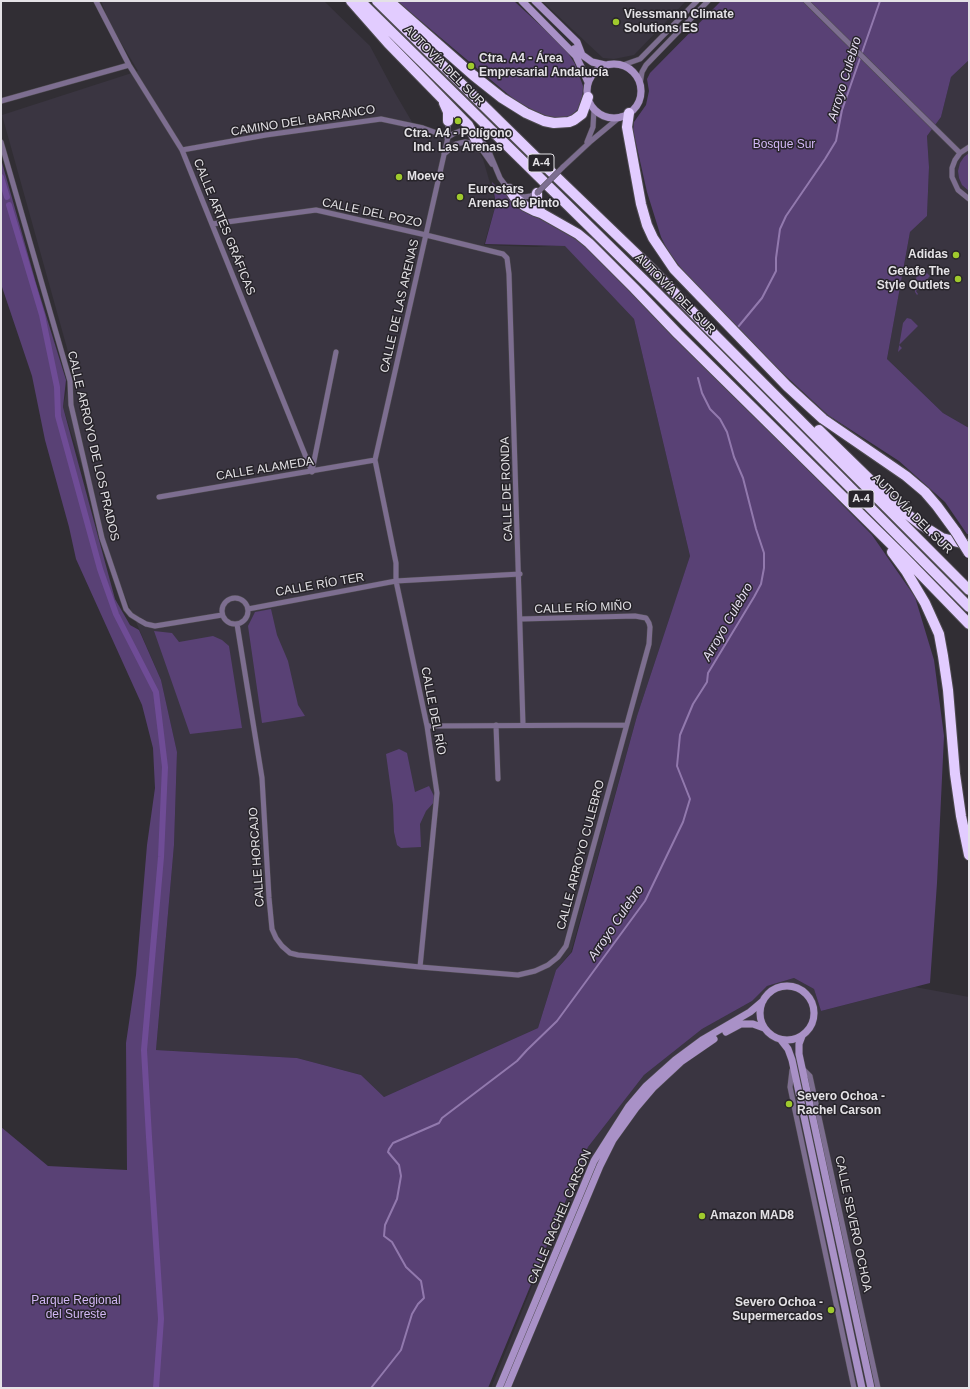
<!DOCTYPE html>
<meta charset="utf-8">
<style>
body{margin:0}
#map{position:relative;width:970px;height:1389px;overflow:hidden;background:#312e34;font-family:Arial,sans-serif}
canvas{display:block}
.frame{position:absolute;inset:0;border:2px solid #e4e2e6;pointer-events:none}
</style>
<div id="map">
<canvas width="970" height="1389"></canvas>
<div class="frame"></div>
</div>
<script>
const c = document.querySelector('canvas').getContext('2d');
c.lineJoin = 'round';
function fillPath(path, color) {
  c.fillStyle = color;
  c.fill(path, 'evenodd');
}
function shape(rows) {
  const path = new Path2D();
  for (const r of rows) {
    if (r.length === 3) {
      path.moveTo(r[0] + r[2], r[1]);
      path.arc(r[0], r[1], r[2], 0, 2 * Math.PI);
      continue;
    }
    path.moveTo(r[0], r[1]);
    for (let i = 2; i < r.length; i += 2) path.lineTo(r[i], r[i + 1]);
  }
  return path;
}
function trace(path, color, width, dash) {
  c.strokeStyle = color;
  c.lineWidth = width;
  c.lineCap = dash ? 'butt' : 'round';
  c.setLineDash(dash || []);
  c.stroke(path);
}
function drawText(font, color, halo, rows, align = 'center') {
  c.font = font + ' Arial,sans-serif';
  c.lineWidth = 3;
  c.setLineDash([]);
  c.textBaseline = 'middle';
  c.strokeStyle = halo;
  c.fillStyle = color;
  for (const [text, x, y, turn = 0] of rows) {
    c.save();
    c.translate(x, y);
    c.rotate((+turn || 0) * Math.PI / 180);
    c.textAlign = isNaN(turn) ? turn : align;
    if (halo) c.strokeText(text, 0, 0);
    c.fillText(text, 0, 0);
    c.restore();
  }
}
fillPath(shape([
 [101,1,324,1,370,46,395,93,415,127,477,149,483,159,496,204,484,245,535,247,565,245,634,319,690,556,637,716,571,952,556,970,538,1028,384,1097,361,1075,297,1058,156,1050,174,845,177,752,161,680,118,580,63,407,72,366,2,115,138,71,111,26],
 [542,1,686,1,634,55,614,59,603,58],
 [969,60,969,428,943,413,887,359,910,232,927,216,929,167,927,136,941,117,951,77],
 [794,978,814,989,821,1011,915,987,969,997,969,1388,491,1388,588,1147,644,1075,702,1029,752,1001,767,986]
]), '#3a3541');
fillPath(shape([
 [397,1,514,1,565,48,575,64,583,86,582,105,570,117,546,117,516,101],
 [721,1,969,1,969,60,951,77,941,117,927,136,929,167,927,216,910,232,887,359,943,413,969,428,969,534,967,534,945,502,899,461,828,415,762,354,684,272,668,251,661,237,647,192,633,130,634,122,646,105,649,91,647,79,650,73],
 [969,153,969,191,962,185,959,178,958,171,960,163,964,157],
 [1,159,36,283,66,380,63,407,115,599,130,625,139,630,161,680,177,752,174,845,156,1050,297,1058,361,1075,384,1097,538,1028,556,970,572,952,637,716,690,556,634,319,565,246,485,244,496,204,492,182,499,189,532,213,574,234,626,285,872,535,915,597,934,660,944,736,937,883,930,983,821,1011,814,989,794,978,767,986,752,1001,702,1029,644,1075,588,1147,488,1388,1,1388,1,1127,48,1166,127,1170,126,1043,136,975,147,845,155,788,153,748,142,705,76,559,69,527,45,440,32,376,1,284],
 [919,265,930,276,916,291,918,294,917,295,915,292,915,284],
 [907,318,911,319,918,326,899,345,902,348,898,352,903,323],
 [271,609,277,635,288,661,298,705,305,716,262,723,248,626,255,612],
 [154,631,172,633,179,642,213,636,222,640,229,646,242,728,190,734],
 [399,749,407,753,415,792,429,786,436,800,426,811,420,824,421,847,401,848,397,845,394,832,393,805,386,754]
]), '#594175');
trace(shape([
 [738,327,762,298,776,271,776,258,780,229,786,216,825,159,836,141,842,110,880,1],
 [371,1388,401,1350,412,1314,418,1304,424,1298,421,1281,406,1267,392,1242,384,1236,385,1225,397,1199,401,1176,399,1165,388,1152,389,1149,393,1143,439,1123,442,1118,517,1061,527,1050,557,1021,645,901,683,822,690,799,677,766,680,735,693,704,707,682,708,673,754,597,761,584,764,568,764,553,756,529,743,478,734,457,727,432,720,419,710,409,702,393,698,378]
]), '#9279ae', 2);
trace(shape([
 [1,177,7,197],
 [9,205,42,315,57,387,58,416,100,569,116,614,156,692,165,767,161,857,144,1050,149,1137,161,1319,156,1388]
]), '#6f4c96', 6);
const street = shape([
 [96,1,129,65,182,150,312,472],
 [806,1,960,153],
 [623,65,640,59,697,1],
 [640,84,642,72,646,65,708,1],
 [1,101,129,65],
 [448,137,453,134,460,131,464,131,471,133],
 [478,137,487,147,500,178,509,190],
 [1,142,70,381,71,405,102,538,126,609,131,615,139,620,146,624,155,626,222,615],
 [587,142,593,127,594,109],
 [969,147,960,153,955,160,952,168,952,177,958,190,969,199],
 [182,150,266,135,381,119,423,128,448,137],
 [444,154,456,144,465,142,470,143,480,147,492,164],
 [563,167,591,141,621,116],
 [516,194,524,197,531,196,536,193],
 [212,224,316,210,426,235,503,254,507,258,509,274,523,725],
 [312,471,336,352],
 [159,497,375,460],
 [235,611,13],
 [248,609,396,581,520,574],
 [237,624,262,778,269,898,272,929,276,938,282,946,290,953,298,955,420,967,518,975,535,971,548,965,558,957,566,946,649,644,650,627,649,623,646,618,635,616,521,619],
 [496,725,498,779],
 [427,726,626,725],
 [420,967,437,793,427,726,396,581,396,563,375,460,448,137,448,121],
 [803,1069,810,1076,878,1388],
 [792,1070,790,1087,854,1388]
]);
const secondary = shape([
 [522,1,576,56,588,82],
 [535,1,577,42,582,55],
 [574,49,592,62,605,65],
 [614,91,27],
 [787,1013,27],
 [726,1032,741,1024,753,1024,764,1028],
 [802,1036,799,1044,799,1054,871,1388],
 [781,1040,788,1049,792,1060,862,1388],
 [499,1388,594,1161,629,1106,646,1086,675,1060,702,1040,750,1012,763,1001],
 [507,1388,600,1166,613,1140,636,1108,653,1088,682,1061,714,1039]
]);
const highway = shape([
 [351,1,388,43,468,125,480,147],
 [360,1,656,292,969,607],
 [377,1,544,165,650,267,705,325,969,590],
 [389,1,473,75,502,98,526,113,544,121,554,123,569,122,574,120,582,114,588,97],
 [444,103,448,112,448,121],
 [629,113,627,127,641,204,647,225,653,238,674,269,787,386,823,419,906,476,925,492,937,506,956,532],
 [509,189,515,198,525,206,535,211,541,213],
 [537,193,537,205,541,213,578,234,589,243,634,288,678,334,903,556,969,624],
 [819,430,898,507,920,524,942,538,969,545],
 [892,552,906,571,925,603,939,634,943,656,948,690,955,774,961,816,969,855]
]);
trace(street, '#4e4b50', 6);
trace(secondary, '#4e4b50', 8);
trace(highway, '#4e4b50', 12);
trace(street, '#7d6e90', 5);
trace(secondary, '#a991c7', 7);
trace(highway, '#e2ccff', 10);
const streetBridge = shape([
 [537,193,563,167]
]);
const highwayBridge = shape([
 [956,532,969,553]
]);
trace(streetBridge, '#4e4b50', 6, []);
trace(highwayBridge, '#4e4b50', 12, []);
trace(streetBridge, '#7d6e90', 5);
trace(highwayBridge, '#e2ccff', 10);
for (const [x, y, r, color] of [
 [616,22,4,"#9fca2d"],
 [471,66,4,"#9fca2d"],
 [458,121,4,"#9fca2d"],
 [399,177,4,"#9fca2d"],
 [460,197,4,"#9fca2d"],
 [956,255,4,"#9fca2d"],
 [958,279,4,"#9fca2d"],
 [789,1104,4,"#9fca2d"],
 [702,1216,4,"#9fca2d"],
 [831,1310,4,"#9fca2d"]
]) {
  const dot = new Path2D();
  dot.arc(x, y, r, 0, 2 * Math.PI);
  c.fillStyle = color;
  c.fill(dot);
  trace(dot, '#27242a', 1.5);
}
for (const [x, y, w] of [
 [541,163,26],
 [861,499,26]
]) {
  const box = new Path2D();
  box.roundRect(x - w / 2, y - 9, w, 18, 3);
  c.fillStyle = '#27242a';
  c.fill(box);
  trace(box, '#e4e2e6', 1);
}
drawText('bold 11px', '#e4e2e6', null, [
 ["A-4",541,163],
 ["A-4",861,499]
]);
drawText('bold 12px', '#e4e2e6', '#27242a', [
 ["Viessmann Climate",624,15],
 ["Solutions ES",624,29],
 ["Ctra. A4 - Área",479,59],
 ["Empresarial Andalucía",479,73],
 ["Ctra. A4 - Polígono",458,134,"center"],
 ["Ind. Las Arenas",458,148,"center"],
 ["Moeve",407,177],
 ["Eurostars",468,190],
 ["Arenas de Pinto",468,204],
 ["Adidas",948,255,"right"],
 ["Getafe The",950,272,"right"],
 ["Style Outlets",950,286,"right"],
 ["Severo Ochoa -",797,1097],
 ["Rachel Carson",797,1111],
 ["Amazon MAD8",710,1216],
 ["Severo Ochoa -",823,1303,"right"],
 ["Supermercados",823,1317,"right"]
], 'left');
drawText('12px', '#e4e2e6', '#27242a', [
 ["AUTOVÍA DEL SUR",444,66,45],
 ["CAMINO DEL BARRANCO",303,121,-9],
 ["CALLE DEL POZO",372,213,12],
 ["CALLE ARTES GRÁFICAS",224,227,68],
 ["AUTOVÍA DEL SUR",675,294,45],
 ["CALLE DE LAS ARENAS",400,306,-77],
 ["CALLE ARROYO DE LOS PRADOS",93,446,77],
 ["CALLE ALAMEDA",265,469,-9],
 ["CALLE DE RONDA",507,489,-92],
 ["AUTOVÍA DEL SUR",912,514,45],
 ["CALLE RÍO TER",320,585,-10],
 ["CALLE RÍO MIÑO",583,608,-2],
 ["CALLE DEL RÍO",433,711,79],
 ["CALLE ARROYO CULEBRO",581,855,-75],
 ["CALLE HORCAJO",257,857,-94],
 ["CALLE RACHEL CARSON",560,1217,-67],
 ["CALLE SEVERO OCHOA",853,1224,78]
]);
drawText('12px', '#d2b7f5', '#27242a', [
 ["Bosque Sur",784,145],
 ["Parque Regional",76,1301],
 ["del Sureste",76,1315]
]);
drawText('italic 13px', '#e7dff4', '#27242a', [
 ["Arroyo Culebro",845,79,-73],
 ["Arroyo Culebro",728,622,-60],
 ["Arroyo Culebro",616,923,-56]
]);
</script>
